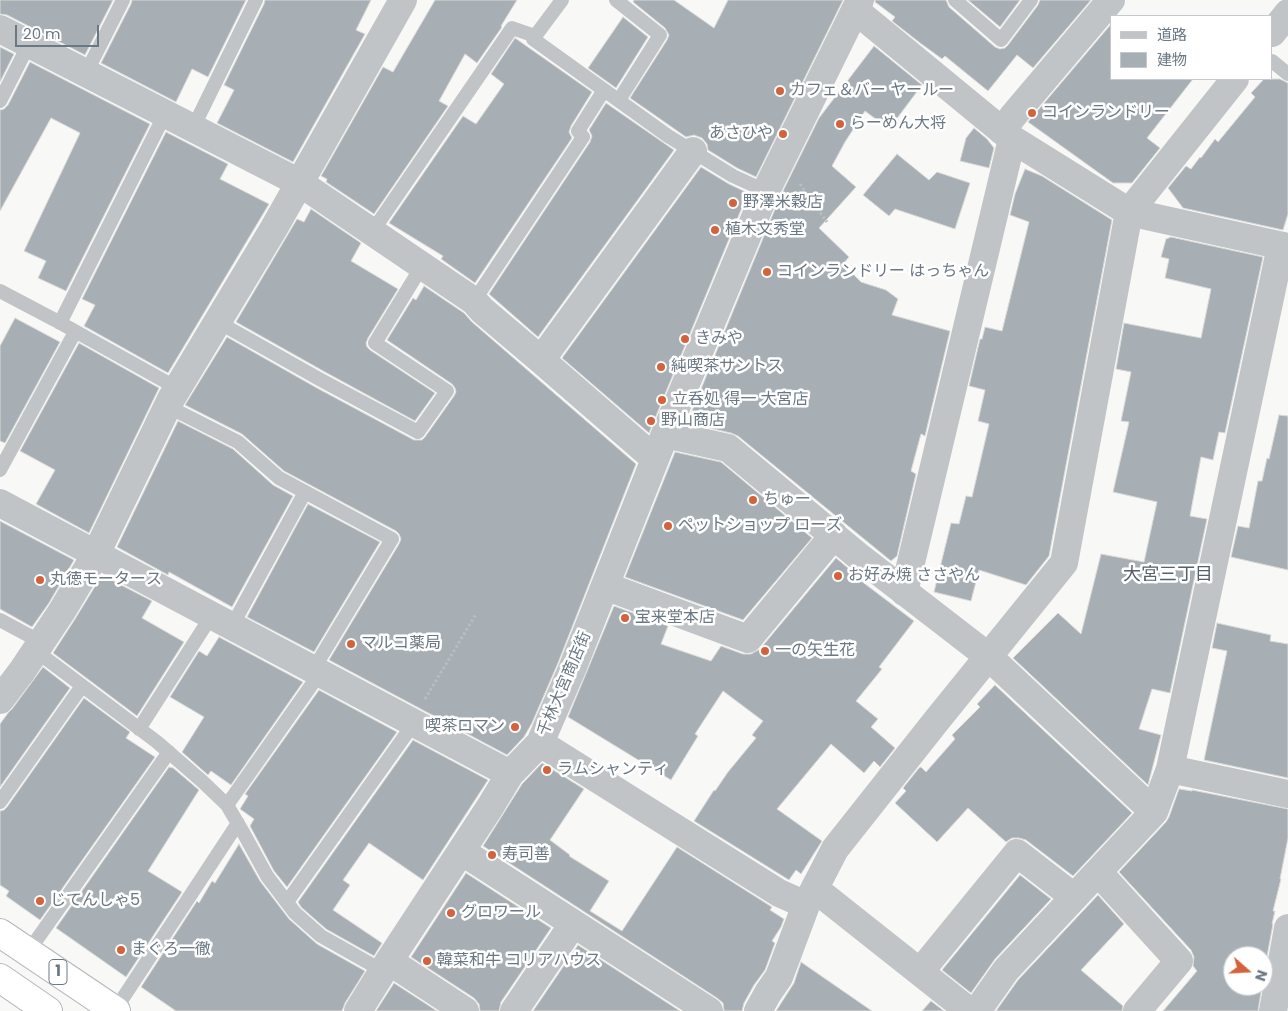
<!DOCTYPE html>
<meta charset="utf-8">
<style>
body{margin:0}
#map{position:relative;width:1288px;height:1011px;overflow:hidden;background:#f8f8f6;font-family:Poppins,"Noto Sans JP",sans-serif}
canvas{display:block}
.legend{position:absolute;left:1110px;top:15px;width:162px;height:65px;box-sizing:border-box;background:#fff;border:1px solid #c3c9ce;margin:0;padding:6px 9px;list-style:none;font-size:15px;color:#6a7884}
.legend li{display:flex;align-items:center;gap:10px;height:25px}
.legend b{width:25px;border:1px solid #c3c9ce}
.north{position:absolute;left:1223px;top:946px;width:50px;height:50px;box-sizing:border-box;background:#fff;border:1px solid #c3c9ce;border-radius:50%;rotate:109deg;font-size:14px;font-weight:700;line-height:20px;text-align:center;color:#6a7884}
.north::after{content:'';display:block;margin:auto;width:18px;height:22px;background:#d2633c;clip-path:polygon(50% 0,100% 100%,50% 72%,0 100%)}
.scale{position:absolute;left:15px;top:25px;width:84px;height:22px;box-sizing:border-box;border:2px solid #6a7884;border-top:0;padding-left:6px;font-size:15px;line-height:18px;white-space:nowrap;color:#6a7884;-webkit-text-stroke:4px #fff;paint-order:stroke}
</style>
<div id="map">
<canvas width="1288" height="1011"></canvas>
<ul class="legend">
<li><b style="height:6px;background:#c0c4c7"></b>道路</li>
<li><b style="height:14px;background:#a8afb4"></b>建物</li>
</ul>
<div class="north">N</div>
<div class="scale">20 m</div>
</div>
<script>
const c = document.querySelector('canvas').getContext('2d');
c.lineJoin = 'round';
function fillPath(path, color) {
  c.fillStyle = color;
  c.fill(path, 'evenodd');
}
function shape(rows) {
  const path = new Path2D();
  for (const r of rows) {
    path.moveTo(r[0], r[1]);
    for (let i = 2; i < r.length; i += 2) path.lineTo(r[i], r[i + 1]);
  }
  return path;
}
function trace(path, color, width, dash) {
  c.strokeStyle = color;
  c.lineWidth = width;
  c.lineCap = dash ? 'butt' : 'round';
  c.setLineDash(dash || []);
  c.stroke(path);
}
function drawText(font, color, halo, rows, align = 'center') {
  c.font = font + ' Poppins,"Noto Sans JP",sans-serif';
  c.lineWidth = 5;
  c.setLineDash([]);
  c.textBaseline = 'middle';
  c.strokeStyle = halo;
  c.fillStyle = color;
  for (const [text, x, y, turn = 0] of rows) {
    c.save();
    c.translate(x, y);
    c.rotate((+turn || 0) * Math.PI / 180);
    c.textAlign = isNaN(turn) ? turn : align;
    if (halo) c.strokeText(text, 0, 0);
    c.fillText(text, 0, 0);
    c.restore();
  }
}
const building = shape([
 [0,0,113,0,85,55,7,15,0,14,0,0],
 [132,0,246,0,208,77,192,69,176,102,101,63,131,4,132,0],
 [265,0,371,0,356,30,365,34,293,162,217,123,234,90,224,85,264,4,265,0],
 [435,0,517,0,501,26,502,27,477,63,465,54,439,101,448,106,374,214,326,182,327,179,321,176,383,67,393,72,435,0],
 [634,0,674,0,714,28,728,0,843,0,756,177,737,168,708,150,707,144,702,138,694,135,686,137,630,98,667,40,669,35,665,28,633,2,634,0],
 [875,0,946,0,949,7,995,47,1000,49,1005,48,1008,45,1038,5,1040,0,1091,0,1033,68,1017,55,988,91,945,56,942,59,923,45,924,46,892,21,895,17,875,2,875,0],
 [968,0,1020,0,1000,27,968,0],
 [623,17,648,37,616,88,588,68,623,17],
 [1112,23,1112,79,1193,79,1147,138,1160,148,1132,183,1113,183,1028,122,1112,23],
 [515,38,592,92,571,126,569,132,572,138,475,283,441,259,443,256,389,223,463,116,476,124,504,84,491,74,515,38],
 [874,46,922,85,889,129,865,111,845,142,832,166,856,187,819,228,849,257,843,264,861,282,886,290,898,299,892,315,950,331,925,436,921,434,911,471,916,474,897,556,891,561,738,436,731,433,687,423,780,197,819,118,874,46],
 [0,47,14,54,0,82,0,47],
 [30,62,150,124,66,291,38,278,46,261,24,251,80,133,51,118,0,211,0,110,4,109,8,105,30,62],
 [1264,79,1280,79,1288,83,1288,214,1283,230,1183,208,1168,188,1186,166,1191,169,1200,157,1201,158,1215,139,1218,142,1255,97,1251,93,1264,79],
 [606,103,674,150,538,337,489,294,590,142,592,136,589,130,606,103],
 [974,128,987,139,994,148,989,168,960,161,966,138,974,128],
 [166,132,228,164,220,179,269,204,168,373,84,326,95,305,82,299,166,132],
 [897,154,929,180,937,172,970,183,955,229,895,209,889,216,863,195,897,154],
 [701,167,729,184,748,193,649,433,562,358,701,167],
 [1025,169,1042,176,1112,220,1049,556,1026,585,979,570,971,601,934,592,951,523,959,524,966,496,972,497,989,424,978,421,985,390,969,386,980,339,982,339,985,327,1002,331,1029,222,1010,215,1015,194,1025,169],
 [311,209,361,243,351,261,398,289,368,338,366,343,367,347,370,350,435,393,415,421,325,372,236,322,297,219,304,222,311,209],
 [1171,237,1263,257,1225,433,1219,432,1213,460,1201,457,1190,516,1207,519,1170,693,1152,689,1139,729,1161,735,1148,785,1013,658,1058,613,1081,634,1101,554,1144,562,1157,502,1113,492,1129,422,1121,421,1131,372,1116,369,1124,323,1201,338,1211,289,1165,278,1169,259,1161,257,1166,239,1171,237],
 [424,286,464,313,472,322,636,464,558,663,532,723,524,737,507,755,329,660,399,544,401,539,399,534,396,531,284,471,242,434,185,405,227,337,317,388,414,440,422,440,425,437,454,396,456,392,455,388,452,384,387,340,413,298,416,300,424,286],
 [15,318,60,342,5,443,0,441,0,346,15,318],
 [79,343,159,388,89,533,36,504,55,470,20,451,79,343],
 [1279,415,1288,416,1288,570,1231,557,1238,526,1249,528,1258,481,1262,481,1267,458,1269,459,1279,415],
 [178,421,233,449,273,485,293,496,232,607,169,572,168,575,117,547,178,421],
 [675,452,721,462,812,538,743,620,625,577,675,452],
 [308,504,380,542,314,652,247,617,308,504],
 [0,521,74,560,49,603,32,627,0,609,0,521],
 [836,558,854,573,848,571,914,621,879,667,882,669,856,701,878,719,871,727,895,748,880,767,874,761,864,773,831,744,777,809,822,841,801,874,796,870,789,880,694,821,714,790,715,791,728,772,756,738,752,735,763,721,723,691,695,734,698,736,671,780,568,717,614,606,668,626,661,644,711,661,721,646,743,654,751,654,760,649,836,558],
 [102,575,152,601,142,618,184,642,137,716,53,653,75,619,102,575],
 [1217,623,1271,635,1270,641,1288,644,1288,778,1204,760,1227,651,1212,648,1217,623],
 [219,637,303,682,231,785,211,771,208,775,182,752,204,717,170,697,199,651,207,656,219,637],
 [43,667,70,688,0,787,0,724,8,713,12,709,43,667],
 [995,685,1132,813,1073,876,1026,840,1019,838,1012,838,1006,842,968,808,937,842,895,803,906,791,903,788,919,768,921,767,926,772,955,739,952,735,980,707,977,704,995,685],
 [319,690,397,732,287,887,274,871,250,826,254,819,240,809,248,796,245,794,319,690],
 [84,698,130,732,126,738,155,757,40,920,6,896,9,891,0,885,0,811,4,810,7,807,84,698],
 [413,740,488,780,423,880,369,843,343,880,350,885,333,910,382,943,374,956,326,929,301,907,298,902,413,740],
 [542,763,584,789,550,840,570,855,569,856,609,881,590,911,622,931,677,847,772,907,770,910,784,919,781,927,772,941,775,943,765,970,754,985,744,1003,742,1011,724,1011,723,1003,717,998,483,846,522,784,542,763],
 [169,767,172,768,172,767,199,790,148,871,182,892,126,977,56,928,169,767],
 [1179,789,1192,791,1192,790,1288,809,1288,838,1280,879,1281,879,1273,911,1275,911,1272,924,1273,924,1263,978,1263,956,1233,956,1233,986,1262,986,1258,1011,1163,1011,1197,971,1193,966,1194,957,1191,950,1119,872,1166,822,1169,817,1179,789],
 [239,844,260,881,289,919,317,944,365,971,345,1003,342,1011,176,1011,141,987,197,901,199,903,212,881,215,883,239,844],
 [466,873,551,928,501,1002,499,1011,480,1011,479,1004,474,998,411,957,466,873],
 [1020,875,1051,899,995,959,971,993,942,970,1020,875],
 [1098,895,1124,924,1081,970,1123,1006,1122,1011,996,1011,1018,980,1098,895],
 [578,945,680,1011,533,1011,578,945],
 [801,962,872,1011,776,1011,794,983,801,962],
 [394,983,437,1011,376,1011,394,983],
 [931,1001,944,1011,922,1011,931,1001]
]);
fillPath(building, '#a8afb4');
trace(building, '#dadad8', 1);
const trunk = shape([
 [0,933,116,1011],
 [0,978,48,1011]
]);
trace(trunk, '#b3b7ba', 30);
trace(shape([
 [800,184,827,222],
 [425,699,476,614]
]), '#babdbf', 3, [2.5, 2.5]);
trace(shape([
 [562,0,533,39,668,136,733,176,766,191],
 [616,0,660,35,619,100],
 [955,0,1001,40,1031,0],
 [1272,61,1288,74],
 [86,73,123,0],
 [0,101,29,44],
 [193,128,256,0],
 [372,232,512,28,535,36],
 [0,291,55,320,177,388],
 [474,301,583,137,578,131,604,90],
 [218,322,321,380,418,432,447,391,375,343,422,266],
 [60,323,165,114],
 [167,406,238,442,279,478,392,539,313,670],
 [0,470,75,332],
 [0,620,41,642],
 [232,626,305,492],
 [36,651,157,742,203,782,227,805,244,834,267,876,295,913,321,936,383,971],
 [139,729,212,615],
 [0,802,82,686],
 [227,805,320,673],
 [287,902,414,723],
 [28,952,169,752],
 [115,1010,238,823]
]), '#c0c4c7', 14);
trace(shape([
 [855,10,1012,139,1129,212],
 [0,29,300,183,474,301,482,310,541,360,655,459],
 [1272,33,1288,13],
 [1002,131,1013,116,1111,0],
 [541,360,693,151],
 [665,434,728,448,857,555,989,657,1154,812],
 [0,503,510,774],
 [605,586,748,639,834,535],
 [904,592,1012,139],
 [0,700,22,671,62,611,96,554,171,399,274,228,403,0],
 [540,743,779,893,806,905],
 [1170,769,1288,794],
 [461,851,709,1011],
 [1098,872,1179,961,1137,1011],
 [815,889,969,1011],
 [389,961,465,1011],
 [920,972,1017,853,1074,897],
 [358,1011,389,961,490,807,510,774,540,743,572,669,665,434,766,191,860,0],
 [514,1011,573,924],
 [758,1011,768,993,779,977,806,905,835,849,937,720,1064,563,1129,212,1235,79],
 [977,1011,1006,970,1154,812,1170,769,1281,246],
 [1273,1011,1288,928]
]), '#c0c4c7', 28);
trace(shape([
 [1129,212,1288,247]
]), '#c0c4c7', 28);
trace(trunk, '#fff', 28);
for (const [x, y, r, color] of [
 [780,91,5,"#d2633c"],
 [1032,113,5,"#d2633c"],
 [840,124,5,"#d2633c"],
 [783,134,5,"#d2633c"],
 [733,203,5,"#d2633c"],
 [715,230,5,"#d2633c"],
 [767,272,5,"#d2633c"],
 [685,339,5,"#d2633c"],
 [661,367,5,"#d2633c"],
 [662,400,5,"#d2633c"],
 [651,421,5,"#d2633c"],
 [753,500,5,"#d2633c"],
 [668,526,5,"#d2633c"],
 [838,576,5,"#d2633c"],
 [40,580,5,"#d2633c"],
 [625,618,5,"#d2633c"],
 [351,644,5,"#d2633c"],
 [765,651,5,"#d2633c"],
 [515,727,5,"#d2633c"],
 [547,770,5,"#d2633c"],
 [492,855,5,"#d2633c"],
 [40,901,5,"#d2633c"],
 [451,913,5,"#d2633c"],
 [121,950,5,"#d2633c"],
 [427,961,5,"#d2633c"]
]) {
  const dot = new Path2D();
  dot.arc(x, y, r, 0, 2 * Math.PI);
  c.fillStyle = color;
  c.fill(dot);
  trace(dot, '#fff', 2);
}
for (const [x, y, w] of [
 [58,972,18]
]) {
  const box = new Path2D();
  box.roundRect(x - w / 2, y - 12.5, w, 25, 4);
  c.fillStyle = '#fff';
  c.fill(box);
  trace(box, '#6a7884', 1);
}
drawText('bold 15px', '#6a7884', null, [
 ["1",58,972]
]);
drawText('16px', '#6a7884', '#fff', [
 ["カフェ＆バー ヤールー",790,91],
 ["コインランドリー",1042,113],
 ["らーめん大将",850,124],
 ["あさひや",773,134,"right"],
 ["野澤米穀店",743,203],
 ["植木文秀堂",725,230],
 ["コインランドリー はっちゃん",777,272],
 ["きみや",695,339],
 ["純喫茶サントス",671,367],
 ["立呑処 得一 大宮店",672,400],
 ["野山商店",661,421],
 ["ちゅー",763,500],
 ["ペットショップ ローズ",678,526],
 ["お好み焼 ささやん",848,576],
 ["丸徳モータース",50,580],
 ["宝来堂本店",635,618],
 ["マルコ薬局",361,644],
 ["一の矢生花",775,651],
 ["喫茶ロマン",505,727,"right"],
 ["ラムシャンティ",557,770],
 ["寿司善",502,855],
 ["じてんしゃ5",50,901],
 ["グロワール",461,913],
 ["まぐろ一徹",131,950],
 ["韓菜和牛 コリアハウス",437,961]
], 'left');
drawText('16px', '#6a7884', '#fff', [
 ["千林大宮商店街",565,684,-67]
]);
drawText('18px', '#57616a', '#fff', [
 ["大宮三丁目",1168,575]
]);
</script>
